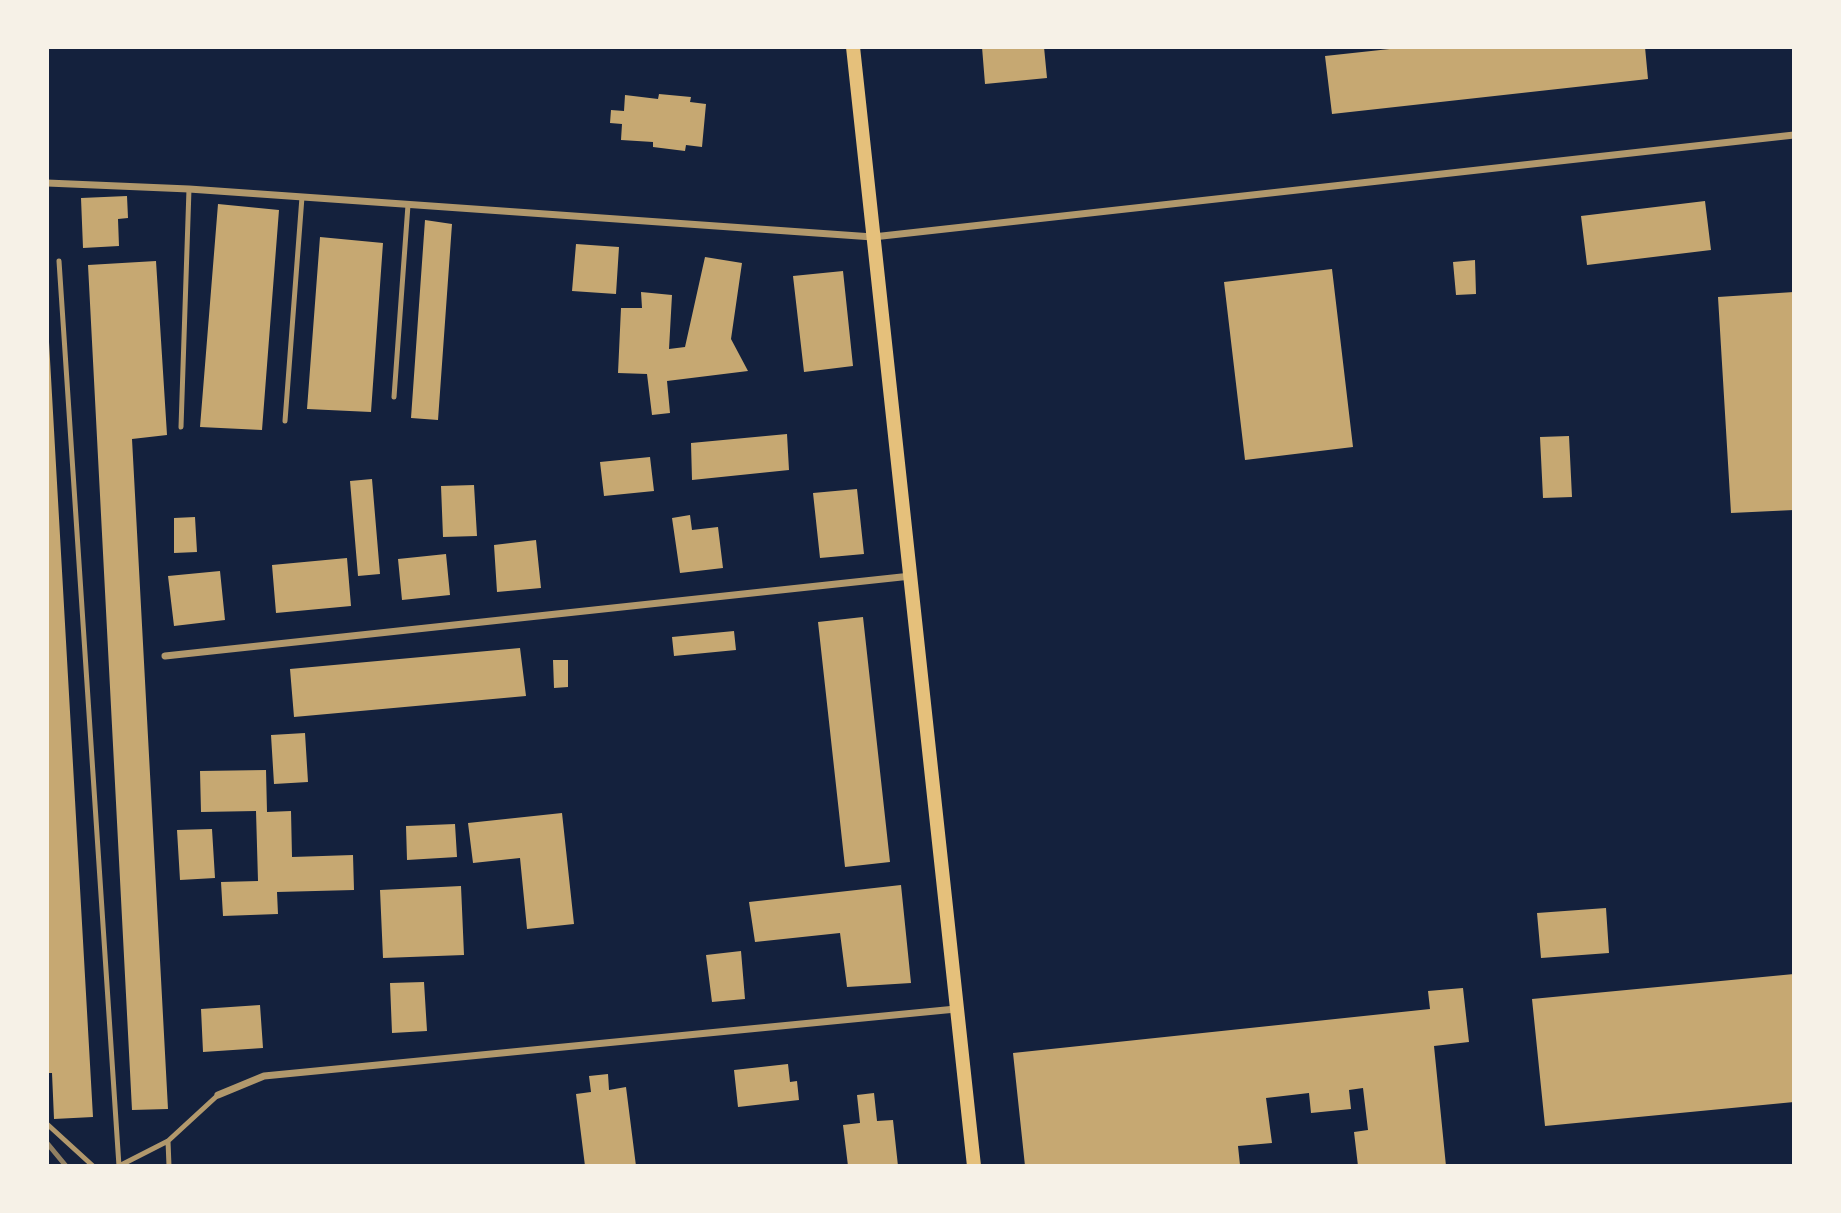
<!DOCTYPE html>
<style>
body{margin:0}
#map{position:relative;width:1841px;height:1213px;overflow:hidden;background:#14213d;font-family:"Titillium Web",sans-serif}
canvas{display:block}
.frame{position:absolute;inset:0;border:49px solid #f6f1e7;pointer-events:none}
</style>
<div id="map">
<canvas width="1841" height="1213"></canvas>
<div class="frame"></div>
</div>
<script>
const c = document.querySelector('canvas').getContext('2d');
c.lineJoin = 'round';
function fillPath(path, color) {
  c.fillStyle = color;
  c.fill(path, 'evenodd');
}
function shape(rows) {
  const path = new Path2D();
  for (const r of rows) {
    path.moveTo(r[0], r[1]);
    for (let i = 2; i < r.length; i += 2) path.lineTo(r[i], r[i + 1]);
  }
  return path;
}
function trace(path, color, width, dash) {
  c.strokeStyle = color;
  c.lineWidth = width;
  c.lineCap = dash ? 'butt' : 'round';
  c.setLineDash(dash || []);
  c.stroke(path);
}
fillPath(shape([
 [982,47,1044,47,1047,78,985,84],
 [1408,47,1645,47,1648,79,1332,114,1325,56],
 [659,94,691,97,690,102,706,104,702,147,686,145,685,151,653,147,653,142,621,140,622,124,610,123,611,110,624,111,625,95,658,99],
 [127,196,128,218,118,219,119,246,83,248,81,198],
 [1705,201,1711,250,1587,265,1581,216],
 [218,204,279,210,262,430,200,427],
 [425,220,452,224,438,420,411,418],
 [320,237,383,243,371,412,307,409],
 [576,244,619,247,616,294,572,291],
 [705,257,742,263,731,339,748,371,667,381,670,413,652,415,647,374,618,373,621,308,642,308,641,292,672,295,669,349,685,347],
 [1475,260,1476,294,1456,295,1453,262],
 [156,261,167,435,132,439,168,1109,132,1110,88,265],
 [1332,269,1353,447,1245,460,1224,282],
 [843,271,853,366,804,372,793,276],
 [1794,292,1794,510,1731,513,1718,297],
 [47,342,49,342,93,1117,54,1119,52,1073,47,1073],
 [787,434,789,470,692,480,691,443],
 [1569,436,1572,497,1543,498,1540,437],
 [650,457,654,491,604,496,600,462],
 [372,479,380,574,358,576,350,481],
 [474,485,477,536,443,537,441,486],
 [857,489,864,554,820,558,813,493],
 [690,515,692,530,718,527,723,568,680,573,672,518],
 [195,517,197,552,174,553,174,518],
 [536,540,541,588,497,592,494,545],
 [446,554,450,595,402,600,398,559],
 [347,558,351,606,276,613,272,565],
 [220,571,225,620,174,626,168,576],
 [863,617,890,862,845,867,818,622],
 [734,631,736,650,674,656,672,637],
 [520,648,526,696,294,717,290,669],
 [553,660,568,660,568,687,554,688],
 [305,733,308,782,274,784,271,735],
 [266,770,267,812,291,811,292,857,353,855,354,890,277,892,278,914,223,916,221,882,258,881,256,811,201,812,200,771],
 [562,813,574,924,527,929,520,858,473,863,468,823],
 [455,824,457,857,407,860,406,826],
 [212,829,215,878,180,880,177,830],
 [901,885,911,983,847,987,840,933,755,942,749,902],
 [461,886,464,955,383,958,380,890],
 [1606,908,1609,953,1541,958,1537,913],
 [741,951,745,999,712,1002,706,955],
 [1794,974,1794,1102,1545,1126,1532,999],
 [424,982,427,1031,392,1033,390,983],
 [1463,988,1469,1042,1434,1046,1446,1166,1358,1166,1354,1132,1368,1130,1363,1088,1349,1090,1351,1109,1311,1113,1309,1093,1266,1098,1272,1143,1238,1146,1240,1165,1025,1166,1013,1053,1430,1009,1428,991],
 [260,1005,263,1048,203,1052,201,1009],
 [788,1064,790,1082,797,1081,799,1100,738,1107,734,1070],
 [608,1074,609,1090,626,1087,636,1166,585,1166,576,1094,591,1092,589,1076],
 [874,1093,877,1121,893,1120,898,1166,848,1166,843,1125,860,1123,857,1095]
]), '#c6a872');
trace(shape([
 [59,261,119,1166,168,1141,218,1095],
 [394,397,408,205],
 [285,421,302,197],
 [181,427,189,189],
 [47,1124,93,1166],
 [168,1141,169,1166]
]), '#b1986c', 5);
trace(shape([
 [47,183,189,189,873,237,1794,135],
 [165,656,911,576],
 [218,1095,264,1076,956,1009]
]), '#b1986c', 7);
trace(shape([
 [853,47,974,1166]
]), '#e5c07b', 14);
trace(shape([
 [47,1143,66,1166]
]), '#918062', 5);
</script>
